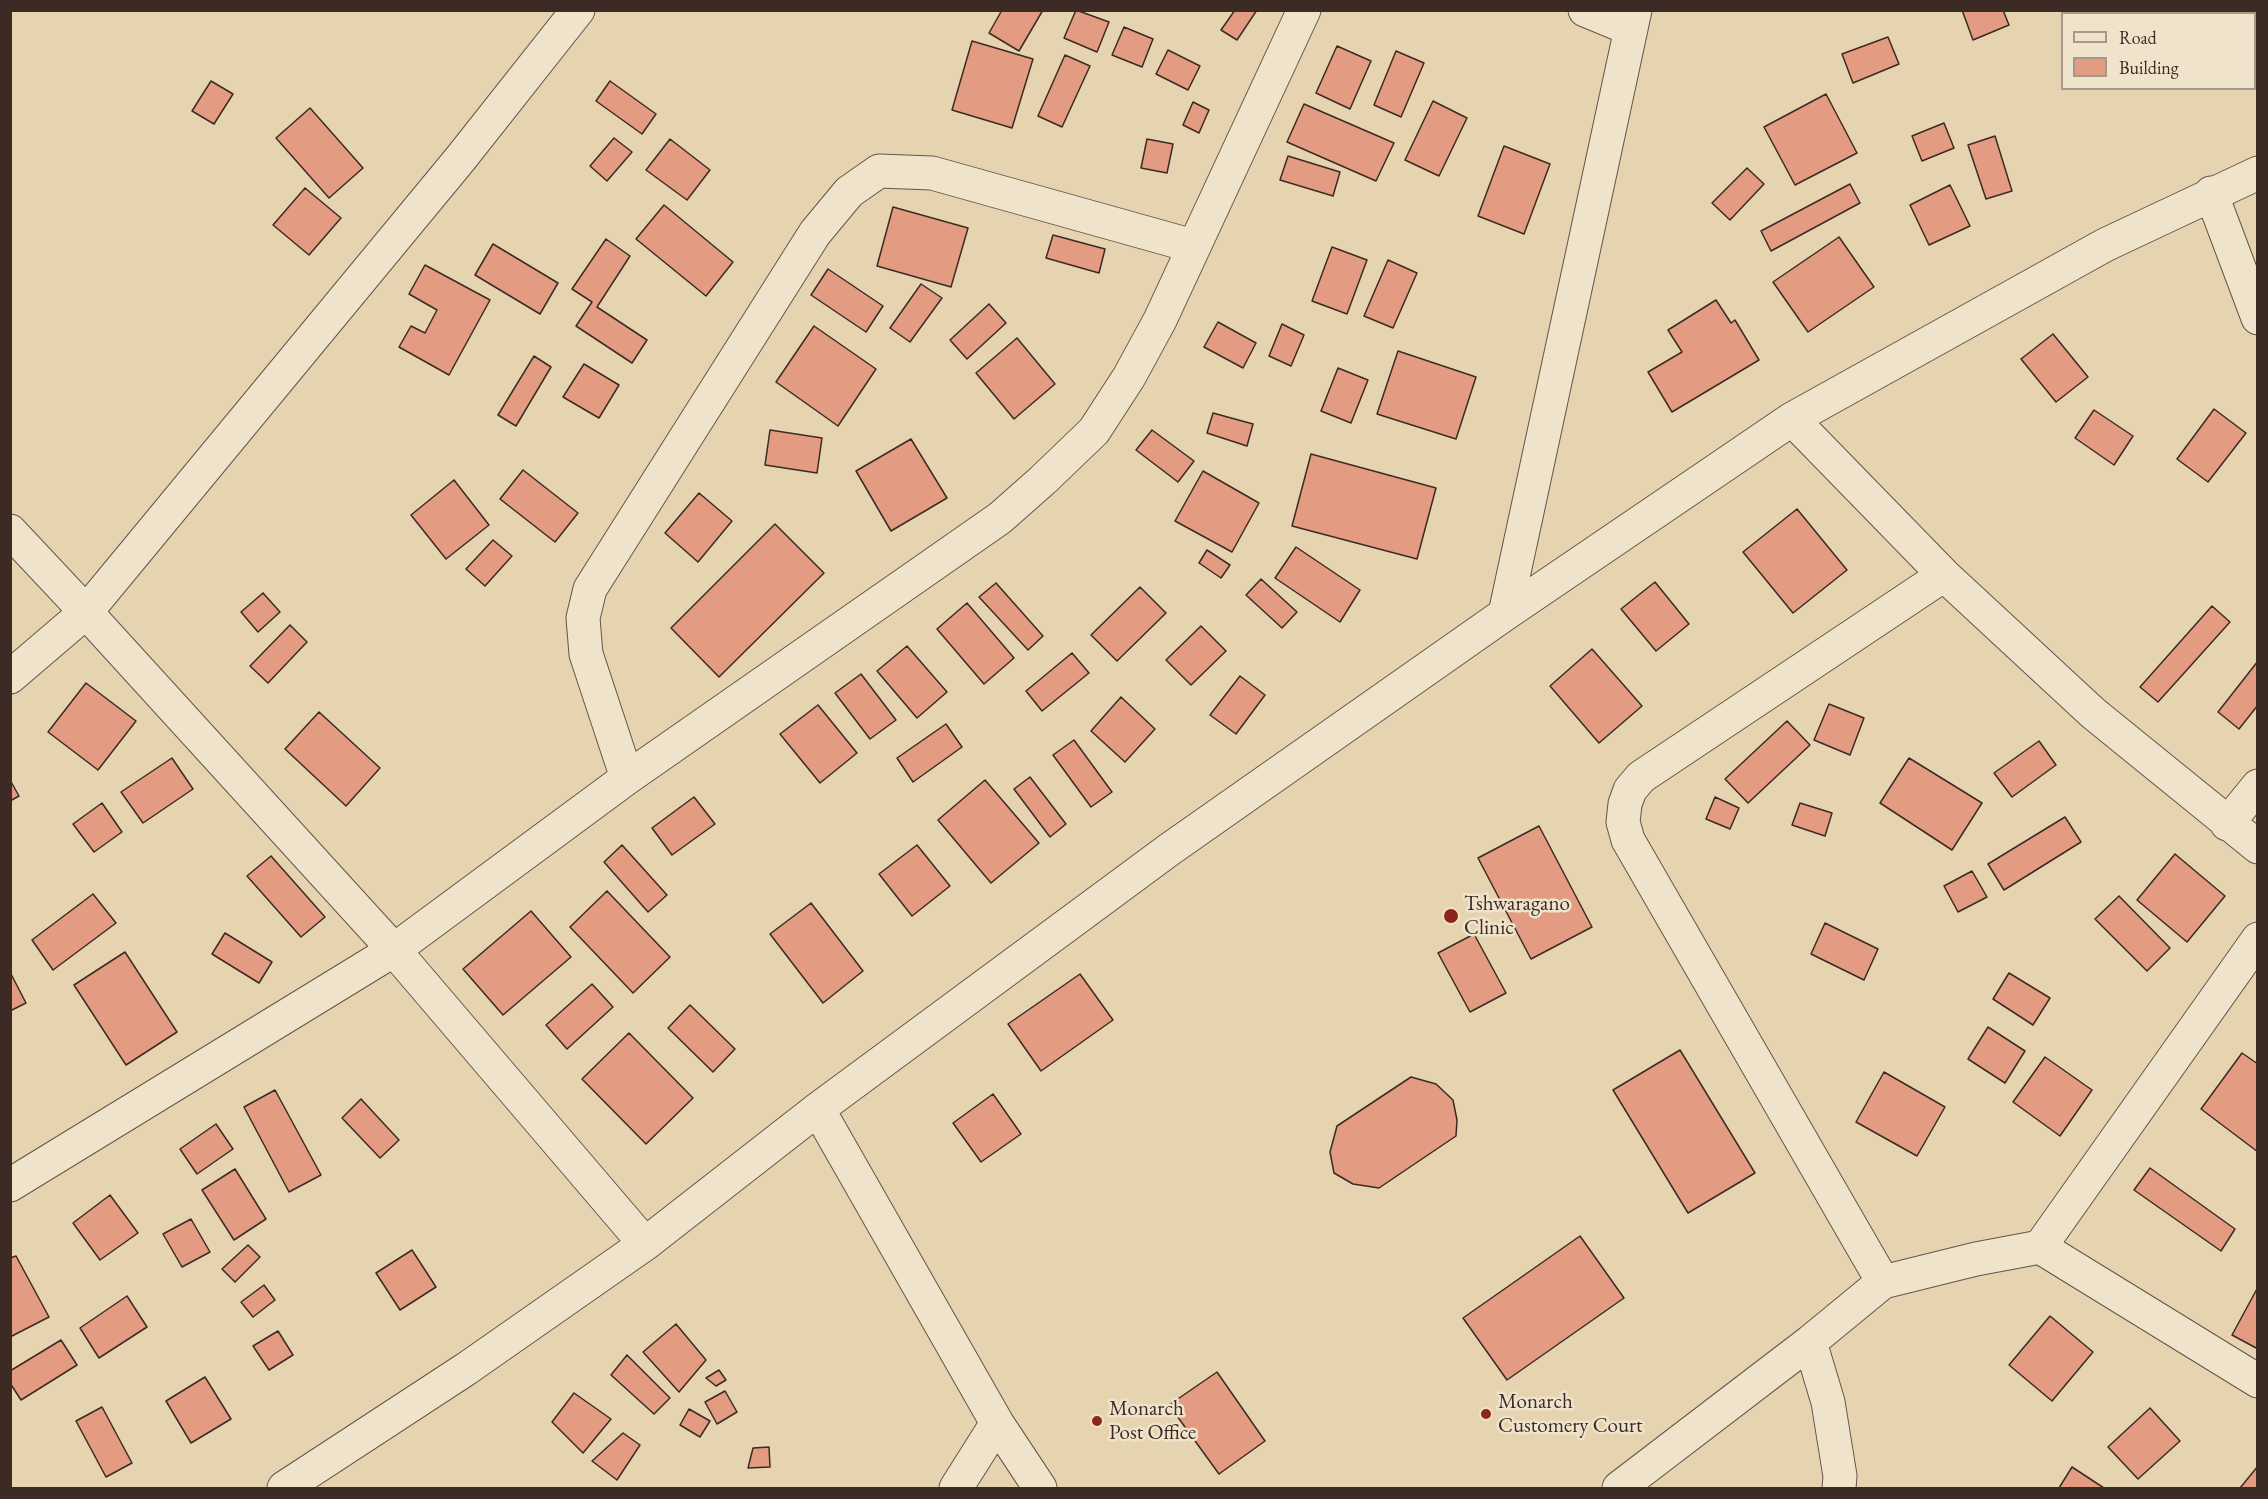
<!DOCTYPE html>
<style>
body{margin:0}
#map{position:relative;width:2268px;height:1499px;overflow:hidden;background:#e6d4b1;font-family:"EB Garamond",serif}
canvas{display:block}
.frame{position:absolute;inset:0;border:12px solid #3c2a24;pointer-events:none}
.legend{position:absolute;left:2061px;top:12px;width:195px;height:78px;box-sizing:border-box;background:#efe3cc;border:2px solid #a79989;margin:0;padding:8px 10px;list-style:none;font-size:18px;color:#3c2a24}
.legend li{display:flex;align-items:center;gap:12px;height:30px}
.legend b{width:30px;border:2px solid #a79989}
</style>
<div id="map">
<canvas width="2268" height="1499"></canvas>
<div class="frame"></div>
<ul class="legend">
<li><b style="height:8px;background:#efe3cc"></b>Road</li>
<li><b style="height:16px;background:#e39b82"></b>Building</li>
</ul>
</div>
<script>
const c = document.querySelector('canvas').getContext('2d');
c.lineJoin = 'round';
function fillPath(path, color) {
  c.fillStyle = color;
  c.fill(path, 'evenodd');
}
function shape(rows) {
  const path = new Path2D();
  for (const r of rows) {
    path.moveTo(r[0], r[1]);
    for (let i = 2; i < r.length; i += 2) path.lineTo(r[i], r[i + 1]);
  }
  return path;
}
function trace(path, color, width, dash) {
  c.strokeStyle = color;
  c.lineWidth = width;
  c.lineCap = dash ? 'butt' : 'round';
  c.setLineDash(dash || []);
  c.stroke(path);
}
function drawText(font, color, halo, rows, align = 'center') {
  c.font = font + ' "EB Garamond",serif';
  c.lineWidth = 5;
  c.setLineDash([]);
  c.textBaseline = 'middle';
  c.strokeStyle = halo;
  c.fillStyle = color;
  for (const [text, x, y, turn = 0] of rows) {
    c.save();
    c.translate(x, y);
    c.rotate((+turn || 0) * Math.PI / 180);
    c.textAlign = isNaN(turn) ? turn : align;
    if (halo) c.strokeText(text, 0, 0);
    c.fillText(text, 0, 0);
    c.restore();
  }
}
const building = shape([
 [1002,10,1043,10,1019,51,989,33,1002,10],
 [1076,10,1109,22,1097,52,1064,38,1076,10],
 [1235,10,1257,10,1237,40,1221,30,1235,10],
 [1962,10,2003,10,2009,25,1973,40,1962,10],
 [2231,10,2258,10,2258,66,2254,60,2254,14,2232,14,2231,10],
 [1124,27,1153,39,1142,67,1112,55,1124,27],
 [1888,37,1899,64,1853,83,1842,54,1888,37],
 [972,41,1033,59,1012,128,952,110,972,41],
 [1337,46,1371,61,1350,109,1316,93,1337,46],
 [1168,50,1200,66,1188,90,1156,74,1168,50],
 [1396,51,1424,63,1401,117,1374,105,1396,51],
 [1065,55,1090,66,1062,127,1038,116,1065,55],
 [211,81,233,94,214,124,192,111,211,81],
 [610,81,656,114,642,134,596,101,610,81],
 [1826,94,1857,153,1795,185,1764,127,1826,94],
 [1433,101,1467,118,1439,176,1405,160,1433,101],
 [1193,102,1209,110,1199,133,1183,125,1193,102],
 [1304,104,1394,143,1376,181,1287,142,1304,104],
 [310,108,363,168,329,198,276,138,310,108],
 [1944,123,1954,148,1922,161,1912,136,1944,123],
 [1995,136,2012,191,1986,199,1968,145,1995,136],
 [614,138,632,152,607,181,590,166,614,138],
 [670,139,710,170,687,200,646,170,670,139],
 [1147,139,1173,144,1167,173,1141,168,1147,139],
 [1504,146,1550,164,1524,234,1478,216,1504,146],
 [1288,156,1340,172,1333,196,1280,180,1288,156],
 [1747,168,1764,184,1730,220,1712,203,1747,168],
 [1850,184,1860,203,1771,251,1761,231,1850,184],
 [1950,185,1970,226,1929,245,1910,205,1950,185],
 [305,188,341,218,309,255,273,225,305,188],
 [664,205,733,262,706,296,636,239,664,205],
 [893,207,968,228,951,287,877,266,893,207],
 [1053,235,1105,249,1099,273,1046,258,1053,235],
 [1839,237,1874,287,1808,332,1773,282,1839,237],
 [606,239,630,256,597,307,647,340,632,363,576,326,592,302,572,289,606,239],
 [493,244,558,283,540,314,475,275,493,244],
 [1332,247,1367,260,1347,314,1312,301,1332,247],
 [1388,260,1417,273,1393,328,1364,316,1388,260],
 [425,265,490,300,449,375,399,347,411,326,425,333,437,310,409,294,425,265],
 [828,269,883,306,866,332,811,295,828,269],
 [921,284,942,298,910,342,890,328,921,284],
 [1716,300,1731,323,1735,320,1759,360,1672,412,1648,372,1682,352,1668,330,1716,300],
 [989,304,1006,323,967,359,950,340,989,304],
 [1218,322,1256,343,1243,368,1204,347,1218,322],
 [1282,324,1304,335,1291,366,1269,356,1282,324],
 [814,326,876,369,838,426,776,382,814,326],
 [2053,334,2088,377,2056,402,2021,359,2053,334],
 [1017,338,1055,384,1014,419,976,373,1017,338],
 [1398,351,1476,377,1456,439,1377,414,1398,351],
 [534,356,551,367,516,426,498,415,534,356],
 [584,364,619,385,599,418,563,397,584,364],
 [1338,368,1368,380,1351,423,1321,411,1338,368],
 [2214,409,2246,433,2208,482,2177,459,2214,409],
 [2094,410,2133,436,2114,465,2075,438,2094,410],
 [1213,413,1253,424,1247,446,1207,433,1213,413],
 [770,430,822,438,817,473,765,465,770,430],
 [1152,430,1194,461,1178,482,1136,450,1152,430],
 [911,439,947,498,891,531,856,471,911,439],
 [1311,454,1436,488,1417,559,1292,526,1311,454],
 [523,470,578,513,555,542,500,499,523,470],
 [1203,471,1259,503,1232,552,1175,521,1203,471],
 [454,480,489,525,446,559,411,515,454,480],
 [699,493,732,521,698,562,665,533,699,493],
 [1797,509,1847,570,1793,613,1743,552,1797,509],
 [775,524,824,573,719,677,671,628,775,524],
 [493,540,512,556,485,586,466,569,493,540],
 [1296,547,1360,590,1340,622,1275,578,1296,547],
 [1207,550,1230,565,1221,578,1199,563,1207,550],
 [1261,579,1297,612,1282,628,1246,595,1261,579],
 [1655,582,1689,624,1656,651,1621,609,1655,582],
 [996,583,1043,636,1028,650,979,597,996,583],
 [1140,587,1166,613,1117,661,1091,635,1140,587],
 [263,593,280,612,258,632,241,612,263,593],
 [967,603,1014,658,984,684,937,629,967,603],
 [2212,606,2230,622,2158,702,2140,687,2212,606],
 [290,625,307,642,268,683,250,666,290,625],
 [1201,626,1226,651,1191,685,1166,660,1201,626],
 [907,646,947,692,917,718,877,671,907,646],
 [1592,649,1642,706,1599,743,1550,686,1592,649],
 [1072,653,1089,673,1042,711,1026,691,1072,653],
 [2258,661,2258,705,2239,729,2218,712,2258,661],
 [861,674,896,720,870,739,835,693,861,674],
 [1240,676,1265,695,1236,734,1210,715,1240,676],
 [86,683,136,721,98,770,48,732,86,683],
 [1121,697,1155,729,1125,762,1091,731,1121,697],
 [1829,704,1864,718,1850,755,1814,740,1829,704],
 [818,705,857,753,820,783,780,734,818,705],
 [319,712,380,768,346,806,285,749,319,712],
 [1787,721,1810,745,1748,803,1725,779,1787,721],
 [946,724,962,747,913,782,897,758,946,724],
 [1074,740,1112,792,1091,807,1053,755,1074,740],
 [2039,741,2056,765,2012,797,1994,773,2039,741],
 [172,758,193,789,143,823,121,792,172,758],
 [1909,758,1982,803,1952,850,1880,803,1909,758],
 [1030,777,1066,824,1050,837,1014,789,1030,777],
 [10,780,19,796,10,801,10,780],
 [985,780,1039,843,991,883,938,820,985,780],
 [694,797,715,824,672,855,652,828,694,797],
 [1715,797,1739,808,1730,829,1706,819,1715,797],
 [102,803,122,832,94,852,73,824,102,803],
 [1800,803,1832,813,1825,836,1792,825,1800,803],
 [2065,817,2081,842,2004,890,1988,864,2065,817],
 [1539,826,1592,927,1531,959,1478,858,1539,826],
 [622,845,667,895,648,912,604,862,622,845],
 [917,845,950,886,912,916,879,874,917,845],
 [2175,854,2225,896,2187,942,2137,900,2175,854],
 [271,856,325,917,301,937,247,876,271,856],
 [1972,871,1987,897,1958,912,1944,886,1972,871],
 [607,891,670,957,633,993,570,927,607,891],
 [93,894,116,923,53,970,32,940,93,894],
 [2119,896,2170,948,2147,971,2095,919,2119,896],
 [811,903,863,971,823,1003,770,934,811,903],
 [531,911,571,957,503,1015,463,969,531,911],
 [1825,923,1878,949,1864,980,1811,954,1825,923],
 [225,933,272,962,259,983,212,954,225,933],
 [1474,934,1506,993,1470,1012,1438,953,1474,934],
 [125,952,177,1032,126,1065,74,985,125,952],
 [10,972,26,1003,10,1011,10,972],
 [2009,973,2050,998,2033,1025,1993,999,2009,973],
 [1080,974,1113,1020,1041,1071,1008,1024,1080,974],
 [592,984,613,1007,567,1049,546,1025,592,984],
 [690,1005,735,1049,713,1072,668,1028,690,1005],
 [1988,1027,2025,1051,2005,1083,1968,1059,1988,1027],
 [629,1033,693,1098,646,1144,582,1079,629,1033],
 [1680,1050,1755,1173,1688,1213,1613,1090,1680,1050],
 [2242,1053,2258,1064,2258,1152,2201,1109,2242,1053],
 [2045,1057,2092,1090,2060,1136,2013,1102,2045,1057],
 [1884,1072,1945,1107,1917,1156,1856,1122,1884,1072],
 [1411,1077,1436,1084,1453,1100,1457,1120,1456,1136,1379,1188,1353,1184,1334,1173,1330,1152,1337,1126,1411,1077],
 [275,1090,321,1175,289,1192,244,1107,275,1090],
 [993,1094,1021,1134,981,1162,953,1123,993,1094],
 [361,1099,399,1140,380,1158,342,1118,361,1099],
 [216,1124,233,1149,197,1174,180,1149,216,1124],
 [2150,1168,2235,1229,2221,1251,2134,1190,2150,1168],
 [235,1169,266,1219,234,1240,202,1190,235,1169],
 [110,1195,138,1233,100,1260,73,1223,110,1195],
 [191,1219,210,1252,182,1267,163,1234,191,1219],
 [1580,1236,1624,1298,1507,1380,1463,1318,1580,1236],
 [248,1245,260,1257,235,1282,222,1269,248,1245],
 [412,1250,436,1287,400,1310,376,1273,412,1250],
 [16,1256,49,1317,10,1337,10,1258,16,1256],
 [264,1285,275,1300,253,1317,241,1302,264,1285],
 [2258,1287,2258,1349,2232,1335,2258,1287],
 [127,1296,147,1327,99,1358,80,1328,127,1296],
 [2050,1316,2093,1352,2052,1401,2009,1365,2050,1316],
 [676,1324,706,1360,679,1392,643,1352,676,1324],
 [278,1331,293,1355,269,1370,253,1346,278,1331],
 [61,1340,77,1365,21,1400,10,1383,10,1371,61,1340],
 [627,1355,670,1398,654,1414,611,1375,627,1355],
 [719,1370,726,1380,716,1386,706,1378,719,1370],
 [1217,1372,1265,1441,1219,1474,1169,1405,1217,1372],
 [205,1377,231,1419,191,1443,166,1401,205,1377],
 [725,1391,737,1412,717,1424,705,1402,725,1391],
 [574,1393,611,1419,583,1453,552,1422,574,1393],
 [102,1407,132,1463,106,1477,76,1421,102,1407],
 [2150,1408,2180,1441,2138,1479,2108,1447,2150,1408],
 [689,1409,710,1421,700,1437,680,1425,689,1409],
 [623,1433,640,1445,617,1480,592,1461,623,1433],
 [769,1447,770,1467,748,1468,753,1448,769,1447],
 [2258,1466,2258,1488,2240,1488,2258,1466],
 [2072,1467,2104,1488,2059,1488,2072,1467]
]);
fillPath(building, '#e39b82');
trace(building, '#3c2a24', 1.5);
const minor = shape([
 [1585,10,1631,29],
 [2211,193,2258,318],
 [1792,419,1944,575,2093,713,2258,847],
 [10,531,86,612,394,950,645,1244],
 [1505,614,1635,10],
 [10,677,86,612,461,158,578,10],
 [627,778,586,654,583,618,590,589,815,233,849,192,879,171,932,173,1193,246],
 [2227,824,2258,786],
 [818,1109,997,1423,1040,1488],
 [10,1185,394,950,627,778,1000,518,1043,480,1094,431,1129,377,1160,320,1304,10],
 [2040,1247,2258,939],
 [1883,1282,1628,840,1623,822,1625,804,1630,790,1641,777,1944,575],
 [1810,1342,1828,1402,1840,1476,1839,1488],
 [284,1488,466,1369,645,1244,818,1109,1170,849,1505,614,1792,419,2105,245,2258,173],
 [956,1488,997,1423],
 [1619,1488,1810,1342,1883,1282,1976,1259,2040,1247,2258,1381]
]);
trace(minor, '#665447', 35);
trace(minor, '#efe3cc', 33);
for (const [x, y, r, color] of [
 [1451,916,8,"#8f2418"],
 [1486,1414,6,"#8f2418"],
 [1097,1421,6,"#8f2418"]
]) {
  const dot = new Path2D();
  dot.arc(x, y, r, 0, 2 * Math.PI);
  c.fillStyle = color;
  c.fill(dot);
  trace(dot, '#efe3cc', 2);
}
drawText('21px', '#3c2a24', '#efe3cc', [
 ["Tshwaragano",1464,904],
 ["Clinic",1464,928],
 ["Monarch",1498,1402],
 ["Customery Court",1498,1426],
 ["Monarch",1109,1409],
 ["Post Office",1109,1433]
], 'left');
</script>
